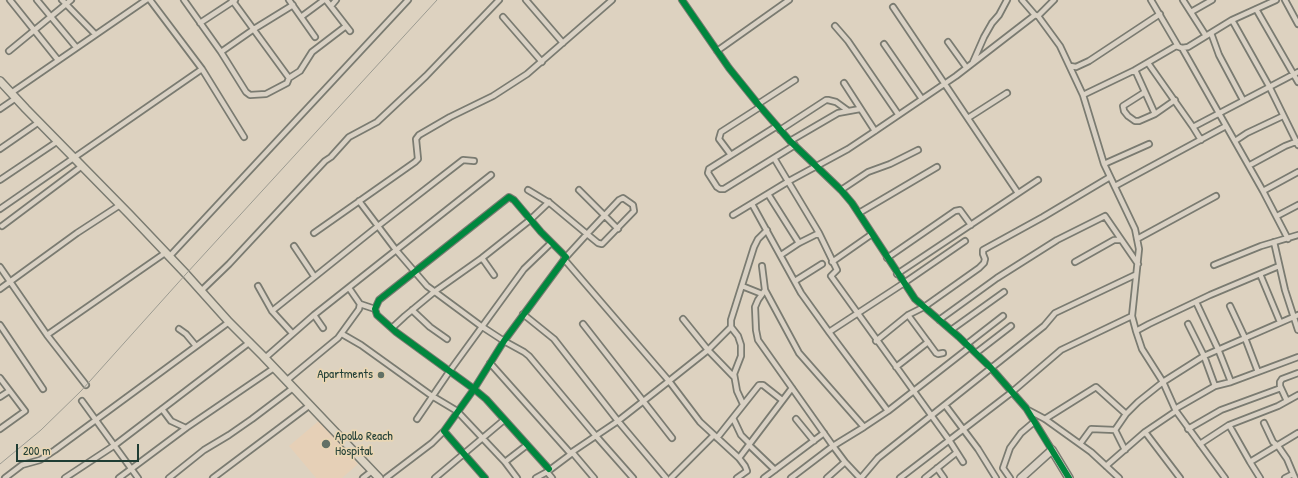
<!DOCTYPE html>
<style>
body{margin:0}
#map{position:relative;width:1298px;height:478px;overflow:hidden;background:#ddd2c0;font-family:"Patrick Hand",sans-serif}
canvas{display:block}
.scale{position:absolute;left:16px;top:444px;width:123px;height:18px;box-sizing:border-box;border:2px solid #1f3d34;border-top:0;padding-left:5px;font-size:12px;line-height:14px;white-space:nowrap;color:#1f3d34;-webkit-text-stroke:3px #e9d6b4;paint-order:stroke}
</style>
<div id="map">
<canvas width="1298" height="478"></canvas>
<div class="scale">200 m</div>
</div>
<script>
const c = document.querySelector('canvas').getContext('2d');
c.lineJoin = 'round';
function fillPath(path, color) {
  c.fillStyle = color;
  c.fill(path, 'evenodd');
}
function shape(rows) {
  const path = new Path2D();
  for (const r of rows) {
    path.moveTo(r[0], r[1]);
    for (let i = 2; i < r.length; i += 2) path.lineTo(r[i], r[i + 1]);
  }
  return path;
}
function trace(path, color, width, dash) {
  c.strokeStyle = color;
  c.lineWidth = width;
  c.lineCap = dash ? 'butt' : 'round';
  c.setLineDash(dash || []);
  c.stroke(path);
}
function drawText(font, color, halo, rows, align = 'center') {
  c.font = font + ' "Patrick Hand",sans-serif';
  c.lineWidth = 3.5;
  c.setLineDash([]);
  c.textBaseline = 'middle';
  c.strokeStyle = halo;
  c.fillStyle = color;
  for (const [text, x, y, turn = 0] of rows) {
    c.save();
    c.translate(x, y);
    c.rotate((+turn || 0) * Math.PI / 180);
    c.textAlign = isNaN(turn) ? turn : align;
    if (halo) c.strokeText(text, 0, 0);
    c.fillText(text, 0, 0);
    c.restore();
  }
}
fillPath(shape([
 [321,419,358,464,342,478,316,478,289,446]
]), '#e6d0b7');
const street = shape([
 [10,0,58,60],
 [37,0,76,47],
 [62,0,95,34],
 [150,0,202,69,244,137],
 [184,0,221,52,246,92,250,95,266,94,287,83,289,78,232,0],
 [289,0,315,37],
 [326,0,350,31],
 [526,0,563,43],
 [682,0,729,68,758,104,790,141,841,190,852,203,915,299,959,337,991,368,1026,408,1052,450],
 [1022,0,1035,15,1038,16,1060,46,1083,95,1104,164,1135,229,1139,249,1132,316,1136,331,1149,324,1210,295,1279,266],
 [1151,0,1178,46],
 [1183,0,1206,36],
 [1285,0,1298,24],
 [331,6,336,0],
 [893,7,1018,193],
 [1256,9,1298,82],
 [1191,12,1212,0],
 [1038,16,1054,0],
 [301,17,324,0],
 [503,17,542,62],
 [1232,20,1276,0],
 [200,23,235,0],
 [835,26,848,41,898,114],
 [1211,33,1219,55,1243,100],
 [948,42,966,67],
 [884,44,922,99],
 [1182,48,1263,191,1298,172],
 [9,51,71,0],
 [717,51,789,0],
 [221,52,254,29,293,5],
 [973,62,984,37,992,23,999,15,1007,0],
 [1148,63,1193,127,1201,140],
 [1070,66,1076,67,1089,61,1160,14],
 [1135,70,1155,114],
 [289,78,300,71,312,52,346,26],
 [844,83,875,131],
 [1145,92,1123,106,1124,111,1128,116,1135,121,1139,121,1155,114,1175,100],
 [11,93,146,0],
 [1083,95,1135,70,1176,46,1182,48,1188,47,1232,20,1269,86,1298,145],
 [758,104,795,80],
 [0,109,16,98],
 [968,118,1007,93],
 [777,126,709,169,708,173,717,187,720,189,724,189,795,145],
 [1193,127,1298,72],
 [780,130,826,100,828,100,836,102,847,110],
 [790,141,838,113,860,109],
 [1235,141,1247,133,1283,116],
 [0,149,39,122],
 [731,155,719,139,721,132,760,107],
 [774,158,819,233,837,270,831,276,949,440,963,462],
 [1104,164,1149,144],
 [1250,165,1285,146,1298,141],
 [0,180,58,141],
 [1115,186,1226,126],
 [528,190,551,204,587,234,598,243,602,244,604,242,634,211,633,205,623,198,619,200,587,234,566,257],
 [579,190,618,229],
 [841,190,868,172,890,164,918,150],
 [1263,191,1288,239],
 [768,194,799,243],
 [359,201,396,250,427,286,481,326,504,341,524,352,529,356,596,436,633,478],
 [752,204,801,293,829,332,888,411],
 [0,209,202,69],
 [859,213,937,167],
 [733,215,789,181,848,149,875,131,956,76,1035,15],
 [1277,216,1298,205],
 [2,226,82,166],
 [314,233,415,162,418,159,416,139,419,135,450,117,493,96,527,74,612,0],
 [1137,239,1216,196],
 [1274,242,1285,290,1298,330],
 [294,246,314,276],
 [781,255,799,243,819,233],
 [169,257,408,0],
 [482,258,494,275],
 [887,258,955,211,960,210,971,225],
 [564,259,669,381,700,422,739,458,745,466,747,471,737,478],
 [832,262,872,234],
 [1075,262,1114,240,1121,240],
 [1214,265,1261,246,1298,235],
 [762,266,765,290,799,353,864,427],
 [0,267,47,335,86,385],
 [897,274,1038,180],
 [1260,274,1280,322],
 [795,281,822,264],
 [258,286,272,311,292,333],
 [742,286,762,294],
 [0,289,77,233,120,205],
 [765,290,758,300,755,307,756,330,758,340,833,446,845,462,860,478],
 [201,291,229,264,325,161,331,157,349,137,377,122,426,76,499,0],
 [1196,302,1218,349,1231,382],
 [360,304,375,309],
 [1230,306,1245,338,1258,372],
 [412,310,430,327,447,339],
 [272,311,378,226,463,160,474,161],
 [523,314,554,339,618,421,666,478],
 [314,315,323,328],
 [908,315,936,353,938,354,943,353],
 [683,319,708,350,734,377],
 [939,320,997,278,1057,240,1105,216,1138,264],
 [583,324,672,438],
 [0,325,43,389],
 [392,328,405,316,434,292,482,258,530,220,549,202],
 [179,329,186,334,196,346],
 [951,330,1004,292],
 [1136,331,1142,349,1163,382,1176,411],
 [829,332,904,283,965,241],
 [342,334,361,345,432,396,457,411,505,462,517,478],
 [47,335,165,253],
 [876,341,908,315,924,307,979,268,984,263,985,259,983,254,983,250,1043,217,1110,177],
 [967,344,1003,316],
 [976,353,1011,326],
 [265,358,314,315,491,175],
 [490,363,571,454],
 [896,367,928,342],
 [0,378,25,411,0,429],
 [286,381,338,338,359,309,360,304,349,288],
 [1215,386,1231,382,1298,357],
 [0,397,9,391],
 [82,401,138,478],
 [1287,401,1280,386,1280,382,1282,379,1298,373],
 [743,404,737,391,734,374,741,356,741,345,738,336,731,327,731,320,754,247,758,239,767,230],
 [945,405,978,449,996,478],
 [162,409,171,421,186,428],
 [1175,409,1215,386,1204,356,1188,324],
 [1028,410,1045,419,1091,452,1119,478],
 [733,418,741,435,749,443],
 [417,419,449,372,524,269,551,243],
 [796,419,814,441],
 [1045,419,1096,387,1126,414],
 [1264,423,1273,442,1278,446,1287,459,1295,478],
 [1229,425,1250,462],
 [1188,429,1221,410,1281,388],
 [1115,430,1125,450],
 [1145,432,1180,478],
 [717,438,759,385,763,385,782,400],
 [1080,444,1091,429,1115,430,1126,414,1138,402,1163,382,1204,356,1298,315],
 [1200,444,1229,425,1278,406,1298,395],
 [749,445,775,470],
 [572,452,594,478],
 [739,458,792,388],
 [505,462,527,445],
 [1106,466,1145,432,1176,411,1225,478],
 [937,468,944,478],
 [547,472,571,454,572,452,618,421,669,381,708,350,731,327],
 [5,478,22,465,40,460,55,450,229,322],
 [65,478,115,445,250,342],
 [119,478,186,428,274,368],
 [169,478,204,450,229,435,252,419,293,388],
 [213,478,310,405],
 [363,478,372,471],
 [386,478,432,443,444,431],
 [435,478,504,420],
 [485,478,444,431,474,389,504,341,566,257,541,232,514,200,509,197,379,300,375,309,377,315,396,332,474,389,486,399,549,469],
 [536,478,547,472,552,478],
 [671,478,714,435],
 [764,478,824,433],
 [791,478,833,446,864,427,888,411,970,347],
 [827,478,845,462],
 [861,478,878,458,1044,326,1055,313,1135,275],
 [900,478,1012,392,1061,350,1132,316],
 [925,478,956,453],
 [1010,478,1003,468,1010,448,1021,433,1034,422],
 [1260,478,1250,462,1298,433],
 [1285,478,1293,474]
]);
const secondary = shape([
 [1021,478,1052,450,1069,478]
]);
const primary = shape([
 [0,81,26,109,130,215,186,274,229,322,263,356,379,478]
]);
trace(street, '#7a7b71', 8);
trace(secondary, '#7a7b71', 10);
trace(primary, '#7a7b71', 10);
trace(street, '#d9d1c4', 4.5);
trace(secondary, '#d9d1c4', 7);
trace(primary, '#dbd3c3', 7);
trace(shape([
 [0,464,41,430,81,391,186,274,437,0]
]), '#9c9b91', 1);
trace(shape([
 [682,0,729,68,758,104,790,141,841,190,852,203,915,299,959,337,991,368,1026,408,1069,478],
 [485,478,444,431,474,389,504,341,566,257,541,232,514,200,509,197,379,300,375,309,377,315,396,332,474,389,486,399,549,469]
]), '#00873e', 6);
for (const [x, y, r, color] of [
 [381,375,4,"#627165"],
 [326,444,5,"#627165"]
]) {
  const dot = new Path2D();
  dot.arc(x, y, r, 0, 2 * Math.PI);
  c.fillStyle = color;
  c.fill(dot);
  trace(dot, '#e9d6b4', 1.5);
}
drawText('13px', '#1f3d34', '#e9d6b4', [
 ["Apartments",373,375],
 ["Apollo Reach",335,437,"left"],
 ["Hospital",335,452,"left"]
], 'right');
</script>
